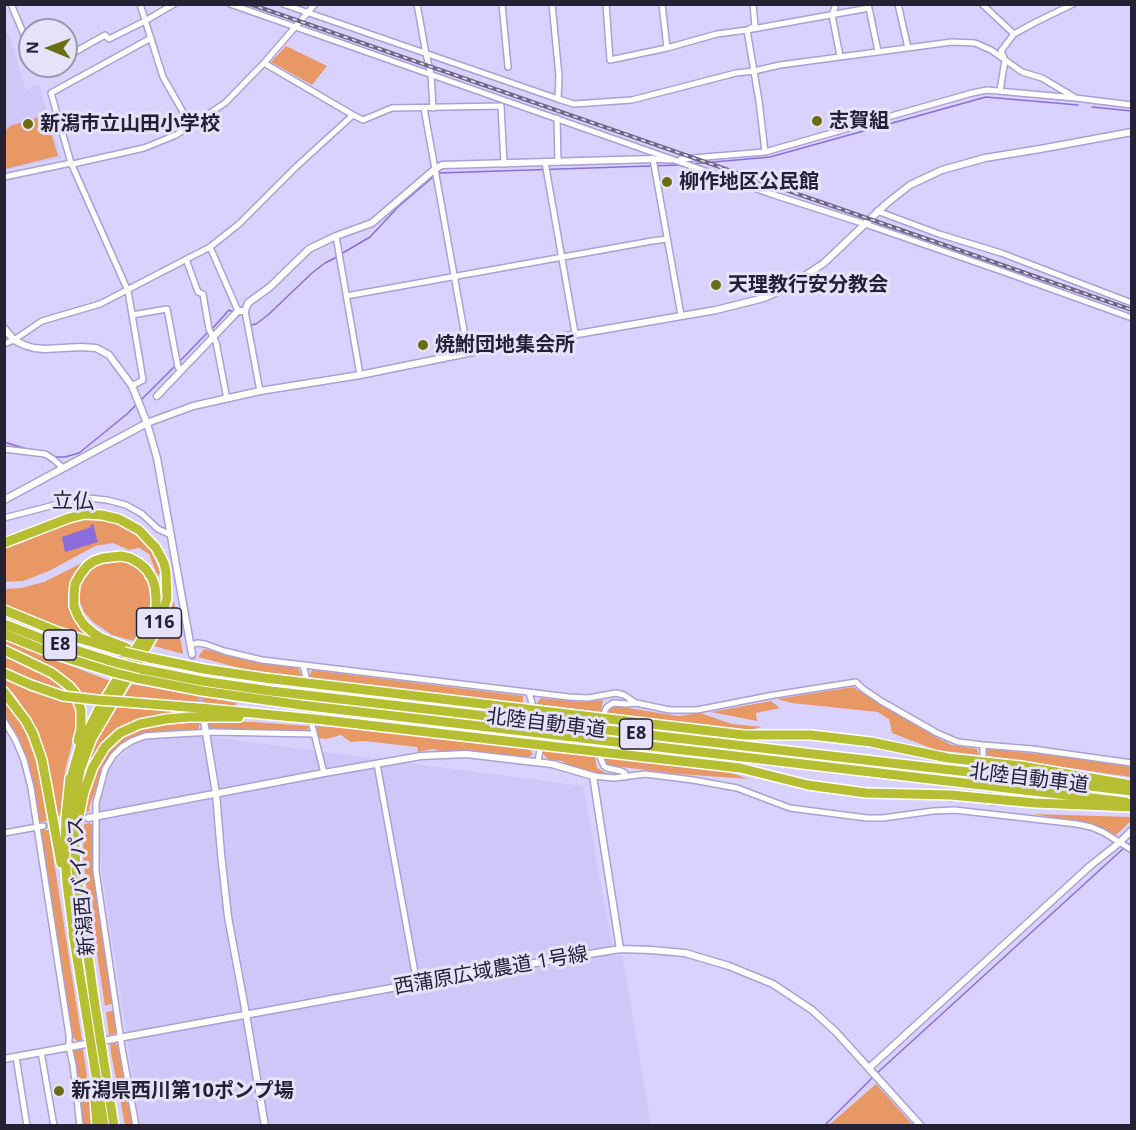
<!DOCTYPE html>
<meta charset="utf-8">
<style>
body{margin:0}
#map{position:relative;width:1136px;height:1130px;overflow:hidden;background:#dad2fe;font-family:"Open Sans",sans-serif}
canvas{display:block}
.frame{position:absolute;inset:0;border:6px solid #252135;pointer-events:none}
.north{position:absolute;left:18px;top:18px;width:60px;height:60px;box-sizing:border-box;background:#e6e2f9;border:2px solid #9995ab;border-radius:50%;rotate:271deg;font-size:16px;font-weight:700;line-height:24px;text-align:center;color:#252135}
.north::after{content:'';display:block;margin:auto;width:21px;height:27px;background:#696e13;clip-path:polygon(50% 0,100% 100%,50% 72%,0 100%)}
</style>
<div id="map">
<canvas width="1136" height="1130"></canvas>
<div class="frame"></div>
<div class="north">N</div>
</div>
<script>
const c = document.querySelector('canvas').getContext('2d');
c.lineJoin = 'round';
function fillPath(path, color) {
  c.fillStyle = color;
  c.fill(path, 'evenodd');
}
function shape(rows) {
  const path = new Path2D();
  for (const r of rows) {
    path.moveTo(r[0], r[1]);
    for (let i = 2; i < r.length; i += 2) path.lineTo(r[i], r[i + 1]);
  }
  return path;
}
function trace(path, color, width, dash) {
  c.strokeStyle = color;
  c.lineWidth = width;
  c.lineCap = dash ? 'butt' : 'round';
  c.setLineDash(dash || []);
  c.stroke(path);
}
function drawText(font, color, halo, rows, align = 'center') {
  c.font = font + ' "Open Sans","Noto Sans JP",sans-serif';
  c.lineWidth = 6;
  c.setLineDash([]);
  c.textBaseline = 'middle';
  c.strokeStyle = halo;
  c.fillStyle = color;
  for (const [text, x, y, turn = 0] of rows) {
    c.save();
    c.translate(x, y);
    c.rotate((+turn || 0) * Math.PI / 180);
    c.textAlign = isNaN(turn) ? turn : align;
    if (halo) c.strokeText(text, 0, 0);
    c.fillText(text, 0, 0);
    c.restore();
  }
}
fillPath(shape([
 [4,29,9,35,26,90,39,84,61,158,5,170],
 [174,732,583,786,614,956,622,955,651,1125,140,1125,92,807,108,766,137,743]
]), '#d0c7f9');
fillPath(shape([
 [286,46,327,66,312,85,271,62],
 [46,115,58,156,5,169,5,131,10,126],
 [98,518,116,522,139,535,151,549,160,572,158,577,149,554,139,548,129,550,113,543,95,546,49,571,23,581,5,582,5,548,22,543,37,535,77,519],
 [92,558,70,591,71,611,75,621,87,634,86,636,38,619,5,605,4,589,21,588,44,582],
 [117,560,130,563,141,572,148,584,151,599,148,614,134,641,112,635,93,622,84,612,80,602,78,590,83,578,95,566,104,561],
 [174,601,183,654,154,646,162,633],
 [4,640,110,681,103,696,78,693,5,647],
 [204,649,261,663,298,668,303,679,262,674,198,657],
 [4,655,57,682,66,692,34,682,5,668],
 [312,670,523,696,523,704,308,679],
 [5,676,48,695,73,703,76,713,75,733,65,770,63,815,58,816,46,757,38,733,27,713,17,698,5,684],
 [132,684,237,703,235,706,124,697],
 [853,687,936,737,952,745,977,749,979,755,936,750,892,733,889,719,878,712,792,703,777,699],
 [541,698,570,701,586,702,603,700,601,712,536,704],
 [4,700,15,713,25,731,34,755,41,783,47,821,41,822,38,819,28,763,18,736,5,716],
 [771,701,780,708,756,713,757,721,711,712],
 [615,706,679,716,700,713,732,724,762,727,749,730,724,728,607,713,611,708],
 [115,707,192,711,190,714,147,717,126,725,112,734,84,782,85,770,95,745],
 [206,721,253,722,309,726,305,734,211,731],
 [200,722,198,731,173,730,143,734,124,743,113,752,103,769,89,808,90,811,86,812,90,786,96,770,105,753,121,736,142,727],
 [315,726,372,729,530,749,533,755,524,758,464,750,447,753,433,749,418,752,417,747,364,741,351,742,341,735,326,739,317,738],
 [543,749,595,757,597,768,611,776,588,772,565,765,563,761,548,760,542,752],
 [989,749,1067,757,1131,767,1131,777,987,756,985,752],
 [602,758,610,758,729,772,749,779,679,774,606,765],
 [1033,814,1131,817,1131,821,1116,835,1092,824],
 [90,823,92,825,94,869,114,1003,105,1006,86,882,83,855,84,824],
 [42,830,49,830,82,1040,77,1041,71,1036,61,964,46,876,40,832],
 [113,1011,115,1014,118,1027,115,1034,109,1035,106,1012],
 [115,1043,119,1046,134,1125,125,1125,111,1053,110,1044],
 [83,1049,94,1125,82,1125,76,1068,72,1055,75,1050],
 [876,1084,913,1125,829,1125]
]), '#e89864');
fillPath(shape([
 [93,524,98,542,65,552,62,537,91,527,90,525]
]), '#8a6dda');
trace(shape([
 [1092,107,1132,111],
 [691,164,770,157,986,97,1078,105],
 [437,174,439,173,680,165],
 [341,254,370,237,398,207,433,177],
 [250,325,256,324,268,315,312,273,325,263,337,257],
 [212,329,229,310,234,313],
 [178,363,208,332],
 [140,401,175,366],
 [4,442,27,449],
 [55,457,65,457,79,453,127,414,137,404],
 [1129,844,1132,845],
 [876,1074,1125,847],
 [824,1126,872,1078]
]), '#8a6dda', 1.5);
trace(shape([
 [307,682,311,720],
 [984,761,992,806],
 [43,826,68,822]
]), '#b6afd6', 5, [5, 2.5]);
trace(shape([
 [192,654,202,709]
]), '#b6afd6', 6, [6, 3]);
const minor = shape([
 [11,4,30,49],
 [140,4,163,77,191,126],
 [230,4,771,194,865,224,1004,272,1132,318],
 [283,4,558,99,559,76,552,4],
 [417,4,426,54,431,74,433,108],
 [502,4,508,67],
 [606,4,610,60,667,48,662,4],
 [753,4,755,26,747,30,759,101,765,152],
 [836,4,832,15,840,56],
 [898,4,908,48],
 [982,4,1014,34],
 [667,48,717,34,747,30,869,8,878,51],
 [66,57,105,35,109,39,145,21,174,4],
 [264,63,353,115,363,120,392,108,501,106,504,164],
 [38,66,41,71,50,66],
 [1000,91,1005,60,1001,51,1014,34,1034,23,1073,4],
 [558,99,574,104,632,100,736,73,754,71,780,65,952,42,975,43,991,50,1022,72,1042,78,1074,97],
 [424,108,468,353],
 [557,118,558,161],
 [681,159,765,152,972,93,987,90,1075,98,1132,105],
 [671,160,653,159,681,315],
 [545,162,575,333],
 [73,164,144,148,176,135,207,115,225,103,264,63,315,4],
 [4,177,71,163],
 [877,211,939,234,1001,253,1132,303],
 [336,236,360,375],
 [210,247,238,311],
 [186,259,198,292,203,294,209,329,213,337,216,342,227,399],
 [346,296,652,241,667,239],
 [245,311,260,391],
 [132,315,167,309,178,367,181,370],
 [4,344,14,340,42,321,100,304,210,247,239,224,296,167,353,115],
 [132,386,143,380,128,291,71,163,51,93,151,38],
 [4,449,45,454,53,459,63,468],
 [4,518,66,502,88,498,107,500,126,505,142,514,158,529,171,535],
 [191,645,197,643,205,644,224,651,262,660,569,697,588,698,616,693,624,695,636,703],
 [303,665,306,677],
 [529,693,532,703],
 [605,711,607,707,613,703,627,704,636,703,670,710,697,710,774,695,856,682,862,688,881,701,937,733,958,742,983,745,1032,749,1132,763],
 [4,721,15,739,24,760,31,788,69,1035,69,1047,73,1065,80,1126],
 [312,725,324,773],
 [983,745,983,754],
 [600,757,604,766,607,768,621,771,625,773,625,777],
 [538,762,540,749],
 [377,764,417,984],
 [593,776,614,778,645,774,693,780,737,788,790,808,867,818,883,818,933,811,955,810,1077,824,1091,827,1103,832,1132,850],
 [4,833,43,826],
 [41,1052,54,1126],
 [16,1057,27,1126],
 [136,1126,122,1048,96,871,96,803,105,769,113,756,122,747,132,741,145,736,159,735,213,732,314,734]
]);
const tertiary = shape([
 [4,328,14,340,24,345,34,348,45,349,81,347,96,348,109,355,132,386,147,423,157,458,192,654],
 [157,396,238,311,245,311,248,303,270,287,309,249,336,236,372,223,435,169,442,165,653,159],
 [4,500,147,423,193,406,260,391,360,375,468,353,716,310,764,298,788,287,824,263,886,204,910,185,942,170,985,158,1040,149,1132,132],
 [204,721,216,793,221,854,228,917,246,1014,265,1126],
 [88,818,324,773,421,756,466,754,552,764,593,776,620,949],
 [4,1059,468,974,620,949,651,950,685,953,729,966,773,984,812,1010,836,1032,921,1126],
 [869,1068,1090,866,1119,843,1132,830]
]);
const motorway = shape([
 [4,543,69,518,85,514,102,515,119,519,139,530,156,548,164,563,166,572,167,598,162,617,150,641,92,738,80,770,77,787,74,825,76,870,94,999],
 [4,610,58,632,118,650],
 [4,624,53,643,117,663],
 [4,634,51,653,112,672],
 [4,650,52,673,69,686,75,693,81,710,81,729,78,741],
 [150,658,204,669,265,678,744,735,811,735,871,742,948,758,1021,766,1132,785],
 [141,669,202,681,271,691,1132,791],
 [4,673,31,685,63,696],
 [136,678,202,691,301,705,1126,802],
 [4,692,26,721,33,734,42,760,61,863],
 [125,702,199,708,315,719,740,768,808,785,866,793,951,795,1035,803,1132,807],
 [70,778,66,817,65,853,67,884,74,937],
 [70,782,80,747,99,709,142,639,152,619,156,608,156,597,155,587,152,578,146,569,139,563,130,558,121,556,103,558,94,561,87,566,80,575,75,584,74,595,74,606,78,616,84,625,92,632,101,638,127,648],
 [79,816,84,792,93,767,105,747,120,733,140,724,166,719,189,717,239,717],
 [73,933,84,1000]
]);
trace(minor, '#aaa0d5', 8);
trace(tertiary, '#aaa0d5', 9);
trace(motorway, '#fff', 12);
trace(minor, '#fff', 5);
trace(tertiary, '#fff', 6);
trace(motorway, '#b6bf32', 9);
const rail = shape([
 [250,4,1132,310]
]);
trace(rail, '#6e6886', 4);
trace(rail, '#e6e2f9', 1.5, [4.5]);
const motorwayBridge = shape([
 [124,652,150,658],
 [117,663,141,669],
 [112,672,136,678],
 [63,696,97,700,125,702],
 [94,999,114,1126],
 [84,1000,104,1126],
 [95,1101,97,1126]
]);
trace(motorwayBridge, '#fff', 12, []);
trace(motorwayBridge, '#b6bf32', 9);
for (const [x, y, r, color] of [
 [817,121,6,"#696e13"],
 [28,124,6,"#696e13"],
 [667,182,6,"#696e13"],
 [716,285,6,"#696e13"],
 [423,345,6,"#696e13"],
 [59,1091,6,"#696e13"]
]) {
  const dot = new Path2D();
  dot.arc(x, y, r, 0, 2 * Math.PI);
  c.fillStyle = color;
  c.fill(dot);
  trace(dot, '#e6e2f9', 2);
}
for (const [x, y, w] of [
 [159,623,45],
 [60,645,33],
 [636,734,33]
]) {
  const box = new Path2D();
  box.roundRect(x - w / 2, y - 15, w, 30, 4.5);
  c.fillStyle = '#e6e2f9';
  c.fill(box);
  trace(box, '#252135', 1.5);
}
drawText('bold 18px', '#252135', null, [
 ["116",159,623],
 ["E8",60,645],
 ["E8",636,734]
]);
drawText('bold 20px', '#252135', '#e6e2f9', [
 ["志賀組",829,121],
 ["新潟市立山田小学校",40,124],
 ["柳作地区公民館",679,182],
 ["天理教行安分教会",728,285],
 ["焼鮒団地集会所",435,345],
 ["新潟県西川第10ポンプ場",71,1091]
], 'left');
drawText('20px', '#252135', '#e6e2f9', [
 ["北陸自動車道",546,724,7],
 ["北陸自動車道",1029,779,7],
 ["新潟西バイパス",82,886,-95],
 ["西蒲原広域農道 1号線",491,971,-10]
]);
drawText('21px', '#252135', '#e6e2f9', [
 ["立仏",73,502]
]);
</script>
